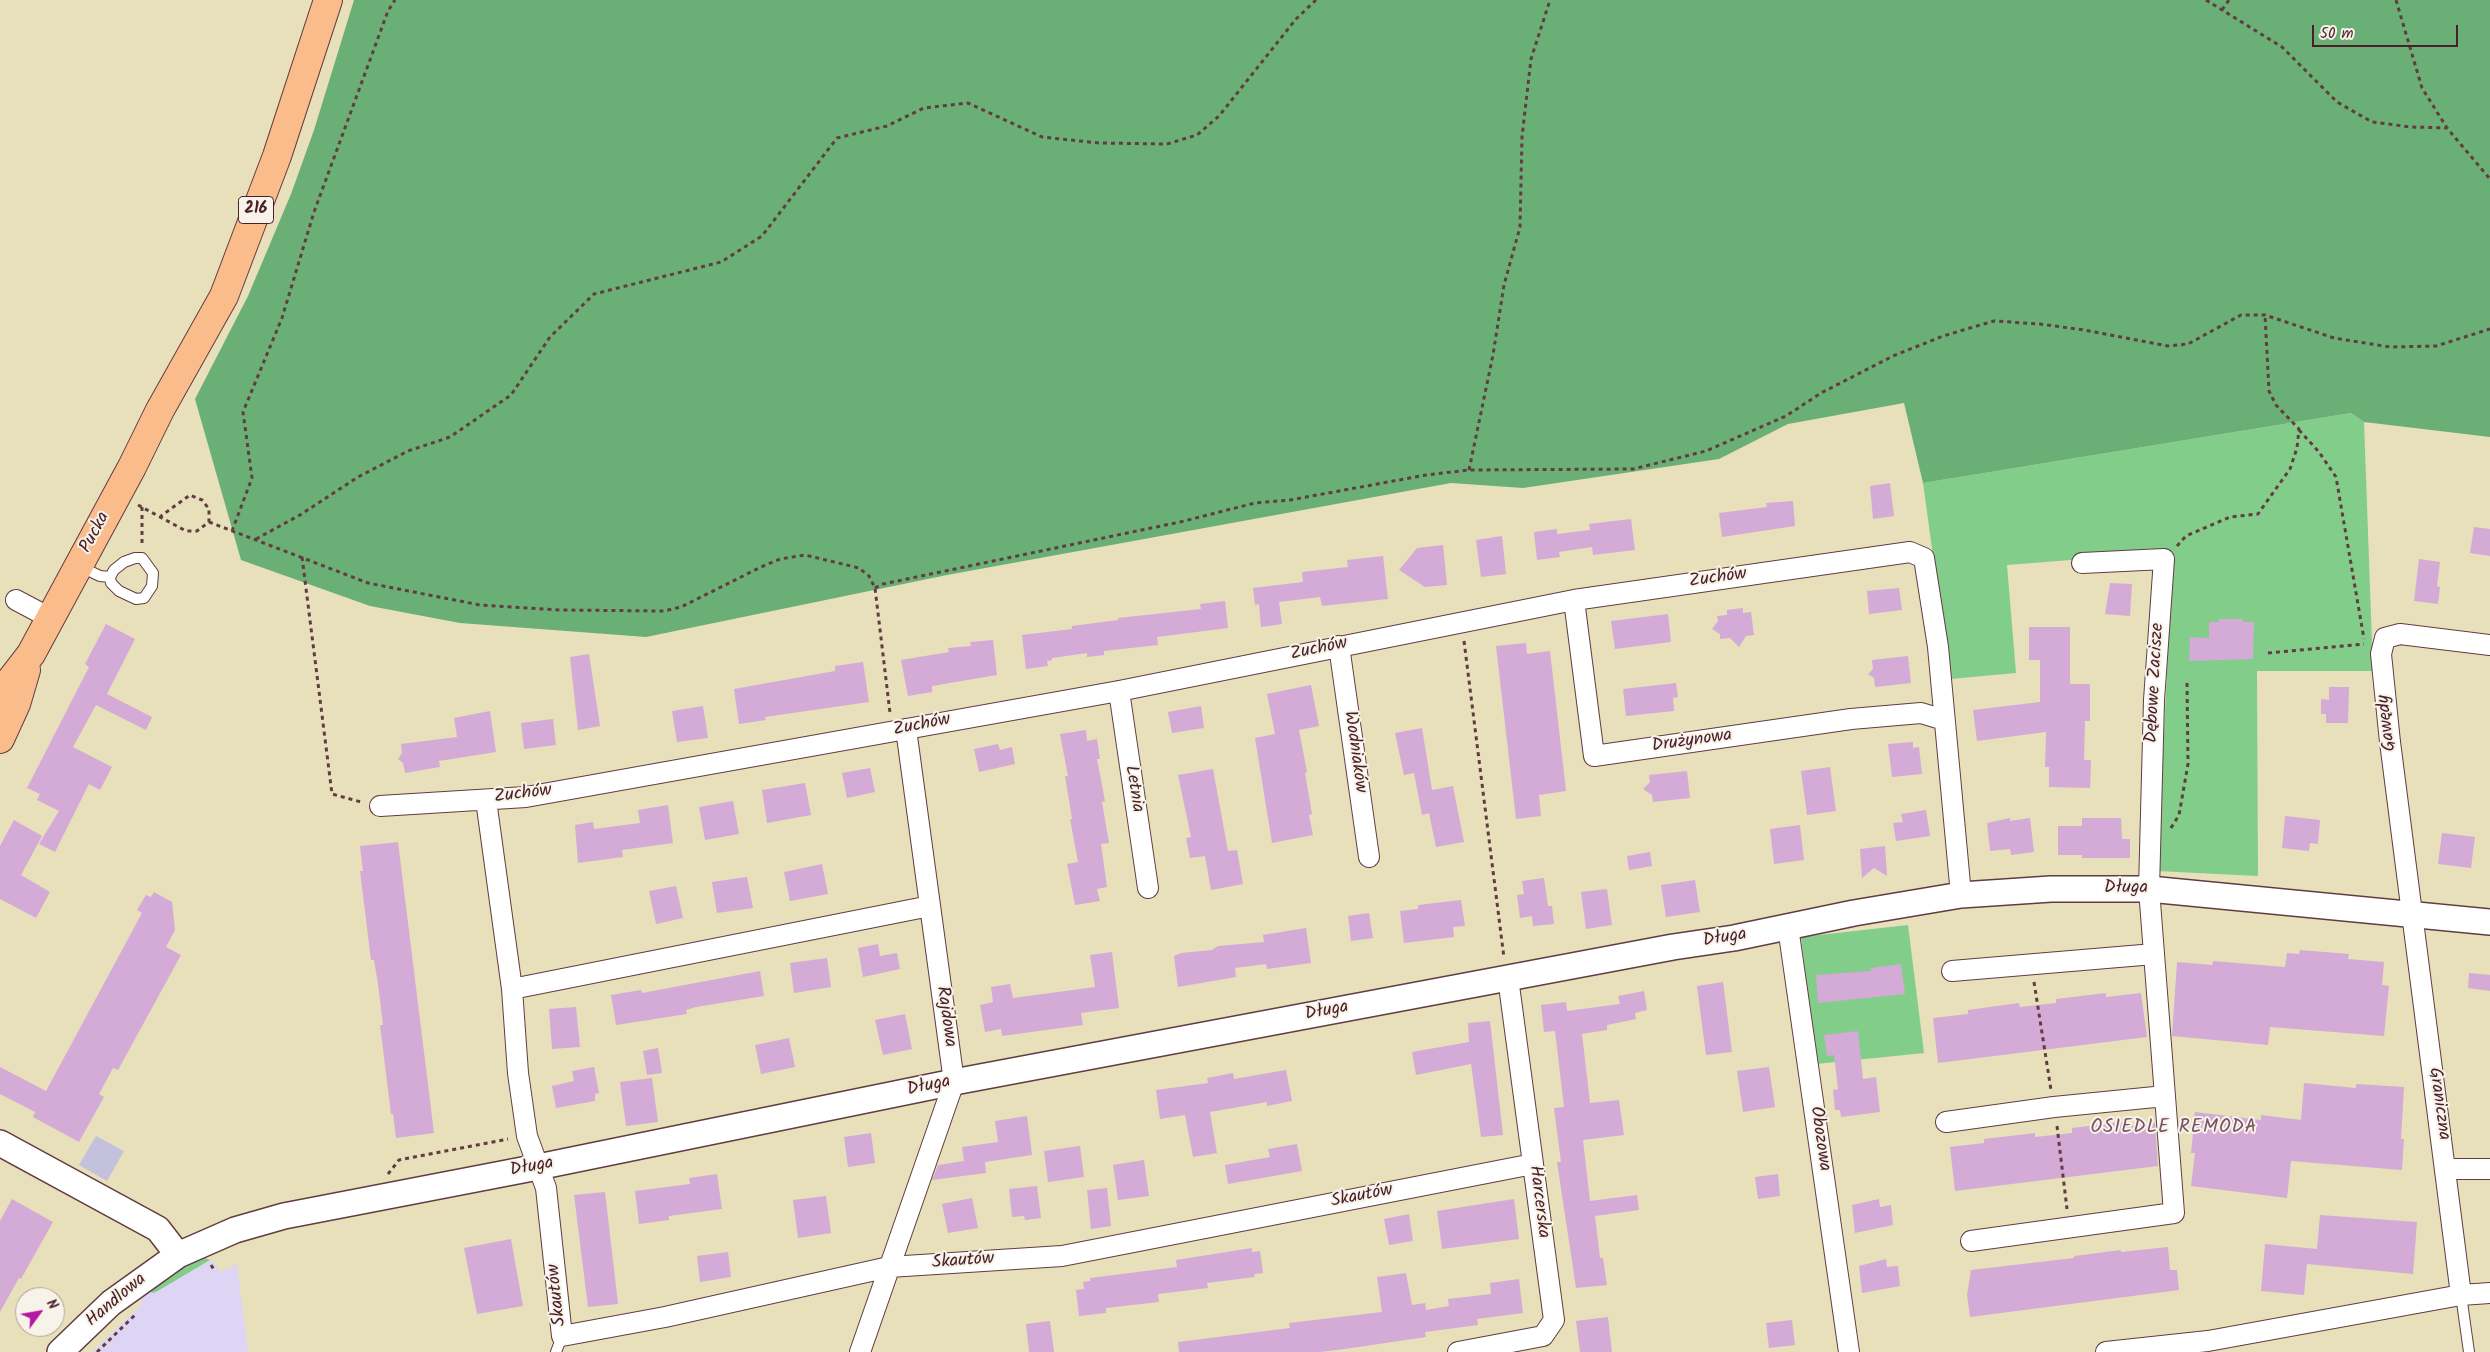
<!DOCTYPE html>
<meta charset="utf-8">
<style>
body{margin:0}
#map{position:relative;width:2490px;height:1352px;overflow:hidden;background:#e7e0bb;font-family:Kalam,sans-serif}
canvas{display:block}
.north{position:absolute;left:15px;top:1287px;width:50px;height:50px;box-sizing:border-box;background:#f7f3e8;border:1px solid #b29e9c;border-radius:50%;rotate:58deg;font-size:14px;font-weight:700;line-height:20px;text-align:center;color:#4a1f2b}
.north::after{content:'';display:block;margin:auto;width:18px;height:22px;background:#b5179e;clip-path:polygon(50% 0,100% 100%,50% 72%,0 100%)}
.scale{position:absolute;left:2312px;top:25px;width:146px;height:22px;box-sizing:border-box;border:2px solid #4a1f2b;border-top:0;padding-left:6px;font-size:15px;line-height:18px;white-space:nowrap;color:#4a1f2b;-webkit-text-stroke:4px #f7f3e8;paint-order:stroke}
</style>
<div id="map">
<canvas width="2490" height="1352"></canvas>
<div class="north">N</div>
<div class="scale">50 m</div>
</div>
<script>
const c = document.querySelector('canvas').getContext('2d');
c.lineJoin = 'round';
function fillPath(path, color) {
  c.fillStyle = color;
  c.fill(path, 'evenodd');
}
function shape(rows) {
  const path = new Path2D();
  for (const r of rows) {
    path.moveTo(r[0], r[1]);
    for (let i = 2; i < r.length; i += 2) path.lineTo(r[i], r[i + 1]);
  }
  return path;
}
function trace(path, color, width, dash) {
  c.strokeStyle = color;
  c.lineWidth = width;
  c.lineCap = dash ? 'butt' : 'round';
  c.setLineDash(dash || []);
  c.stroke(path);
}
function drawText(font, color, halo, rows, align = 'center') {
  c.font = font + ' Kalam,sans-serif';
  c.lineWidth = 4;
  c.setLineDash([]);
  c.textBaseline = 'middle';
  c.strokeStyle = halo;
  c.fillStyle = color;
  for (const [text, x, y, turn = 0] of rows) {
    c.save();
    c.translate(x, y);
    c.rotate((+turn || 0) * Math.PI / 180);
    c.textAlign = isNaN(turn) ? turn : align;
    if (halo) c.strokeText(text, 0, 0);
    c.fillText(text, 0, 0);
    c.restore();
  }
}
fillPath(shape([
 [210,1260,214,1262,220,1272,237,1264,248,1352,92,1352,142,1304,140,1298,150,1290]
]), '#ded5f5');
fillPath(shape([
 [96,1136,124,1151,107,1181,79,1165]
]), '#c3c1db');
fillPath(shape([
 [2351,413,2364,422,2373,671,2257,671,2258,876,2157,871,2173,552,2007,565,2016,673,1950,679,1923,483],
 [1908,925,1924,1053,1816,1064,1801,937],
 [205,1258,210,1260,156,1292,152,1293,150,1290,187,1265]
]), '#83cd8a');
fillPath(shape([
 [354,0,2490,0,2490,437,2364,422,2351,413,1923,483,1904,403,1788,424,1719,459,1523,488,1451,483,947,575,646,637,460,623,370,606,241,560,195,399,248,296,291,194,314,130]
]), '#6ab076');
fillPath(shape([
 [1890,483,1894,516,1873,519,1870,486],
 [1793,501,1795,526,1722,537,1719,513,1767,507,1766,503],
 [1631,519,1635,550,1593,555,1592,547,1559,552,1560,557,1537,560,1534,532,1557,529,1557,534,1590,530,1589,524],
 [2474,527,2490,529,2490,556,2470,553],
 [1502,536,1506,574,1481,577,1476,540],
 [1443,545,1447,585,1425,587,1399,570,1417,548],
 [1383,556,1388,599,1322,606,1320,597,1279,602,1282,624,1261,627,1259,604,1255,605,1253,588,1303,582,1302,572,1348,567,1347,560],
 [2419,559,2440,562,2437,586,2440,587,2438,604,2414,601],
 [2110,583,2132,584,2130,616,2105,614],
 [1899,588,1902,610,1869,614,1867,591],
 [1225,601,1228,628,1157,637,1158,645,1104,651,1104,655,1087,657,1087,653,1052,658,1052,660,1047,661,1048,666,1026,669,1022,635,1072,629,1072,626,1118,620,1118,618,1201,609,1200,604],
 [1743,608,1743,613,1751,612,1754,635,1746,636,1739,647,1730,638,1720,639,1720,634,1712,629,1718,621,1717,616,1727,615,1727,610],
 [1668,614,1671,642,1615,649,1611,621],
 [2219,619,2243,619,2243,622,2254,622,2253,659,2189,661,2190,637,2209,638,2209,622,2219,622],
 [106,624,135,639,107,694,152,717,146,730,96,705,73,747,112,767,100,790,89,784,55,852,39,844,59,811,37,800,40,794,27,788,89,667,85,664],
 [2029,627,2070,627,2070,684,2090,684,2090,721,2085,721,2084,760,2091,760,2090,788,2049,787,2049,767,2045,767,2046,732,1977,741,1973,710,2040,702,2040,660,2029,660],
 [993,640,997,675,932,686,932,692,908,696,901,660,949,652,948,648,971,646,970,642],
 [1526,643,1527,654,1550,651,1566,791,1539,795,1541,816,1516,819,1496,646],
 [589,654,600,726,578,730,570,657],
 [1908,656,1911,683,1875,687,1874,678,1868,674,1873,669,1872,660],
 [863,662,869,702,765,717,766,720,739,724,734,689,835,671,835,666],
 [1676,683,1678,697,1673,698,1674,711,1626,716,1623,689],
 [1311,685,1319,726,1299,730,1307,772,1305,773,1312,814,1309,815,1313,835,1272,843,1255,738,1275,734,1267,694],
 [2329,687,2349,687,2348,723,2326,723,2326,714,2321,714,2321,699,2329,700],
 [703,706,708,738,677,742,672,711],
 [1201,706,1204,728,1172,733,1168,712],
 [490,711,496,752,439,761,440,767,405,773,403,763,398,759,402,753,401,744,457,737,454,718],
 [553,719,556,745,524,749,521,723],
 [1422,728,1432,790,1453,786,1464,842,1436,847,1429,813,1422,815,1414,773,1404,775,1395,733],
 [1086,730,1087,741,1097,739,1100,759,1097,759,1105,801,1102,802,1109,843,1101,844,1107,887,1097,889,1100,901,1075,905,1067,864,1078,862,1070,819,1072,819,1065,776,1068,776,1060,734],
 [1913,742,1913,748,1919,747,1922,774,1892,777,1888,744],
 [998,744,1000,750,1012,747,1015,764,979,772,974,749],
 [1830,767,1836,811,1807,815,1801,771],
 [870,768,875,792,847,798,842,773],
 [1213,769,1228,851,1237,850,1243,884,1211,890,1205,856,1190,858,1186,838,1191,837,1178,775],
 [1687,771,1690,798,1653,802,1652,795,1643,789,1650,782,1649,775],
 [805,783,811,815,767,823,762,790],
 [733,801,739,834,705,840,699,807],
 [668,805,673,843,622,850,623,857,578,863,575,825,593,822,594,829,640,823,638,810],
 [1926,810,1930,836,1896,841,1893,823,1903,822,1901,814],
 [2285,816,2320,820,2318,844,2310,843,2309,851,2282,848],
 [2010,818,2010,821,2030,818,2034,852,2011,855,2010,849,1990,851,1987,823],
 [2082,818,2121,818,2122,839,2130,839,2130,858,2082,858,2082,855,2058,855,2058,826,2082,826],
 [14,820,42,836,21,875,50,892,36,918,0,899,0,846],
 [1800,825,1804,860,1774,864,1770,829],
 [2442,833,2475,837,2471,868,2438,864],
 [398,842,434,1133,396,1138,393,1114,391,1114,380,1025,383,1025,378,984,374,960,371,960,360,871,363,871,360,846],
 [1885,846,1887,876,1874,868,1862,878,1860,849],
 [1650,852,1652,866,1629,870,1627,856],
 [822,864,828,894,790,901,784,872],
 [747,877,753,908,717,913,712,882],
 [1544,878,1548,906,1552,906,1554,924,1533,926,1532,916,1520,918,1517,895,1524,894,1522,881],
 [1695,880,1700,912,1666,917,1661,885],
 [676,886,683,918,656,924,649,891],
 [1607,889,1612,925,1586,929,1581,892],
 [154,892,172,902,175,930,166,947,181,955,118,1070,113,1068,99,1094,104,1097,79,1142,33,1117,35,1112,0,1094,0,1067,46,1091,142,913,137,910,146,895,151,897],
 [1461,900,1465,926,1453,927,1454,937,1404,943,1400,911,1418,909,1418,905],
 [1369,913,1373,938,1351,941,1348,916],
 [1306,928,1311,963,1267,969,1266,964,1235,968,1236,977,1178,987,1174,956,1181,953,1212,950,1218,946,1264,942,1263,935],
 [878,944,880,956,897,953,900,969,863,977,858,948],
 [2300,950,2349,954,2348,959,2384,962,2382,985,2389,986,2384,1036,2270,1027,2268,1045,2172,1036,2177,962,2212,965,2213,961,2285,967,2287,953,2299,954],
 [1112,952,1119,1008,1081,1013,1083,1025,1002,1036,1001,1029,985,1032,980,1005,993,1002,991,987,1010,984,1013,998,1095,987,1090,955],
 [827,958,831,987,794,993,790,963],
 [1901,964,1905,994,1818,1003,1816,975,1871,971,1871,968],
 [760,971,764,996,696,1007,686,1010,687,1014,616,1025,611,995,641,990,642,993],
 [2469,973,2490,975,2490,991,2468,988],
 [1723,982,1732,1052,1706,1055,1697,986],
 [1644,991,1647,1010,1635,1013,1636,1019,1607,1025,1607,1030,1582,1034,1590,1103,1619,1100,1624,1135,1583,1140,1590,1201,1637,1195,1639,1210,1595,1216,1600,1258,1603,1258,1607,1285,1576,1288,1557,1162,1561,1162,1554,1108,1564,1107,1555,1031,1544,1032,1541,1005,1566,1002,1567,1011,1620,1004,1618,996],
 [2106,993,2106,997,2141,993,2147,1037,1938,1063,1933,1018,1968,1014,1968,1010,2019,1003,2020,1007,2056,1003,2056,999],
 [576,1007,580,1047,552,1049,549,1009],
 [905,1014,912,1049,883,1055,875,1020],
 [1490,1021,1503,1135,1481,1137,1471,1064,1416,1075,1412,1052,1469,1042,1468,1023],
 [1858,1031,1863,1079,1876,1077,1880,1112,1841,1117,1840,1110,1835,1110,1833,1090,1838,1089,1834,1055,1827,1056,1824,1035],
 [789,1038,795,1067,761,1074,755,1045],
 [658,1048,662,1073,647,1075,643,1051],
 [594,1067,599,1093,595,1094,595,1101,556,1108,552,1086,574,1081,572,1071],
 [1769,1067,1775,1107,1743,1112,1737,1071],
 [1286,1070,1292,1101,1267,1106,1267,1102,1210,1112,1217,1153,1193,1157,1185,1115,1160,1119,1156,1090,1208,1083,1207,1078,1233,1073,1234,1079],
 [652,1078,658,1122,626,1126,620,1082],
 [2304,1083,2356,1088,2356,1084,2404,1087,2401,1139,2404,1139,2402,1170,2291,1161,2287,1198,2191,1186,2195,1153,2191,1153,2195,1112,2261,1120,2261,1115,2301,1120],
 [1027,1116,1032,1155,985,1162,986,1173,932,1180,938,1165,964,1161,962,1147,998,1142,995,1121],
 [2122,1122,2122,1127,2155,1123,2158,1166,1955,1191,1950,1147,1984,1143,1984,1139,2035,1133,2035,1137,2072,1133,2072,1128],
 [871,1133,875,1163,848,1167,844,1137],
 [1297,1144,1302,1171,1228,1184,1225,1165,1270,1157,1268,1149],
 [1080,1146,1084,1177,1048,1182,1044,1151],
 [1144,1160,1149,1196,1118,1200,1113,1165],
 [717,1174,722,1209,669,1216,669,1220,639,1224,635,1191,690,1184,689,1178],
 [1778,1174,1780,1196,1758,1199,1755,1177],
 [1037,1186,1041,1218,1025,1220,1024,1216,1012,1217,1009,1189],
 [1107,1188,1111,1226,1091,1229,1087,1190],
 [605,1192,618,1304,588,1307,574,1195],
 [826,1196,831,1233,798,1238,793,1200],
 [972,1198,978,1228,948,1233,942,1204],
 [12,1199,53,1222,21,1279,19,1278,0,1312,0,1221],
 [1514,1199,1519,1239,1442,1249,1437,1211],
 [1879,1199,1880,1207,1891,1205,1893,1225,1855,1233,1852,1205],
 [1409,1214,1413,1241,1389,1245,1384,1219],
 [2320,1215,2417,1222,2413,1274,2307,1264,2304,1295,2261,1291,2265,1244,2317,1249],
 [511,1239,523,1306,477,1314,464,1248],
 [2168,1247,2170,1270,2177,1270,2179,1290,1970,1317,1967,1295,1971,1270,2074,1258,2074,1256,2121,1250,2121,1252],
 [1252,1248,1252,1252,1260,1251,1263,1273,1254,1274,1255,1277,1207,1283,1208,1288,1158,1294,1159,1302,1106,1308,1106,1313,1079,1316,1076,1290,1084,1289,1083,1282,1090,1281,1090,1278,1177,1267,1176,1260],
 [728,1252,731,1277,700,1282,697,1256],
 [1886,1259,1887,1267,1898,1266,1900,1286,1862,1293,1859,1266],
 [1406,1273,1412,1305,1425,1303,1426,1310,1449,1306,1448,1299,1491,1294,1490,1283,1519,1279,1523,1313,1477,1319,1478,1325,1425,1332,1426,1337,1345,1349,1320,1352,1179,1352,1178,1342,1290,1328,1289,1323,1382,1312,1377,1277],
 [1608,1317,1612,1352,1580,1352,1576,1321],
 [1792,1320,1795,1345,1769,1348,1766,1323],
 [1050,1321,1054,1352,1029,1352,1026,1324]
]), '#d3abd6');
const service = shape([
 [79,566,100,576,110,577,111,583,119,591,136,599,144,598,152,586,153,573,142,558,135,558,124,562,114,570,110,577],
 [2461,1295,2469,1352],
 [556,1352,562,1336]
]);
const minor = shape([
 [16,600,50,618],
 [1574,600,1594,756,1851,719,1921,713,1944,720],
 [1339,646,1369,857],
 [1119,691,1148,888],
 [486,800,512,989,518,1073,527,1136,546,1188,562,1336,665,1317,889,1267,1062,1256,1533,1164],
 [380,806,526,797,1119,691,1574,600,1910,552,1924,558,1938,647,1961,895],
 [1788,927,1849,1352],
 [1952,971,2154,954],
 [512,989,930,906],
 [1946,1122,2054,1107,2165,1096],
 [2447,1169,2490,1169],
 [1971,1241,2174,1213,2149,889,2154,700,2164,559,2082,563],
 [2461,1295,2390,742,2381,654,2385,638,2400,634,2490,645],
 [860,1352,954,1082,906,729],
 [1458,1352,1543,1336,1554,1320,1508,978],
 [2106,1352,2208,1341,2461,1295,2490,1293]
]);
const tertiary = shape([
 [0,1143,158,1229,178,1255],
 [60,1352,111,1303,178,1255,235,1230,284,1216,538,1167,954,1082,1673,947,1734,938,1854,913,1961,895,2051,889,2149,889,2490,922]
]);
const primary = shape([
 [0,694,31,654,132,467,160,410,224,296,277,156,328,0],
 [0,739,16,704,26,670]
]);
trace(service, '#623c41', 12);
trace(minor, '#623c41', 22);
trace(tertiary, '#623c41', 28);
trace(primary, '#623c41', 30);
trace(shape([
 [2206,0,2282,47,2337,102,2372,122,2411,127,2447,128],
 [2396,0,2422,88,2447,128,2490,179],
 [2222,10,2229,0],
 [2299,430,2319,452,2336,477,2364,639],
 [1469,470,1493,355,1504,285,1520,227,1522,137,1531,59,1550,0],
 [138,505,186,531,197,531,209,522,209,509,202,500,190,495,161,516],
 [142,507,142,544],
 [209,522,368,583,480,605,561,610,664,611,681,607,761,567,780,559,805,555,859,568,869,576,875,588,890,713],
 [232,531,252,478,243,412,282,318,314,212,388,11,395,0],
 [256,539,300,515,358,477,408,451,450,437,511,395,550,337,594,294,721,262,762,236,837,138,887,126,924,108,968,103,1042,137,1099,143,1167,144,1197,135,1219,116,1296,19,1316,0],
 [2177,546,2186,536,2230,517,2258,514,2290,469,2297,448,2299,429,2276,405,2269,391,2265,315],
 [302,557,332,794,361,802],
 [875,588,883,584,1180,522,1255,503,1290,500,1426,475,1469,470,1633,469,1706,451,1786,416,1821,393,1893,356,1943,336,1994,321,2040,324,2084,330,2168,346,2188,344,2241,315,2265,315,2334,338,2390,347,2436,346,2490,329],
 [1464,641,1504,958],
 [2268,653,2364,644],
 [2171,828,2179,815,2188,764,2187,681],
 [2034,982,2051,1090],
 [2057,1126,2067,1209],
 [388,1174,399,1160,508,1139],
 [211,1265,215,1271],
 [97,1352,136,1314]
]), '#623c41', 3, [4, 4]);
trace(service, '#fff', 10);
trace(minor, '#fff', 20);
trace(tertiary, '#fff', 25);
trace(primary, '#fabc8b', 28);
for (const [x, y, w] of [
 [256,210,35]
]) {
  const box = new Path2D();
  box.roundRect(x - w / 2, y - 13.5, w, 27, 4);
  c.fillStyle = '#f7f3e8';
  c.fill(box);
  trace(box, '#4a1f2b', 1);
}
drawText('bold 16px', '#4a1f2b', null, [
 ["216",256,210]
]);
drawText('18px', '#4a1f2b', '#f7f3e8', [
 ["Pucka",96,533,-62],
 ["Zuchów",1718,579,-8],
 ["Zuchów",1319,650,-12],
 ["Dębowe Zacisze",2156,683,-87],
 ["Gawędy",2388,723,-97],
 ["Zuchów",922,726,-11],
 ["Drużynowa",1692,742,-8],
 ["Wodniaków",1354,752,82],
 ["Letnia",1133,789,81],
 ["Zuchów",523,795,-7],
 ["Długa",2126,889],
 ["Długa",1725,939,-9],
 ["Długa",1327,1012,-11],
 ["Rajdowa",945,1017,82],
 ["Długa",929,1087,-12],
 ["Graniczna",2438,1104,82],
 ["Obozowa",1819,1139,82],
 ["Długa",532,1168,-11],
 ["Skautów",1362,1197,-11],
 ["Harcerska",1538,1202,83],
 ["Skautów",963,1262,-4],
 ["Skautów",558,1295,-96],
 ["Handlowa",117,1301,-40]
]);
c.letterSpacing = '1px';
drawText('19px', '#7a5067', '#f7f3e8', [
 ["OSIEDLE REMODA",2174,1129]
]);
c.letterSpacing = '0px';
</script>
